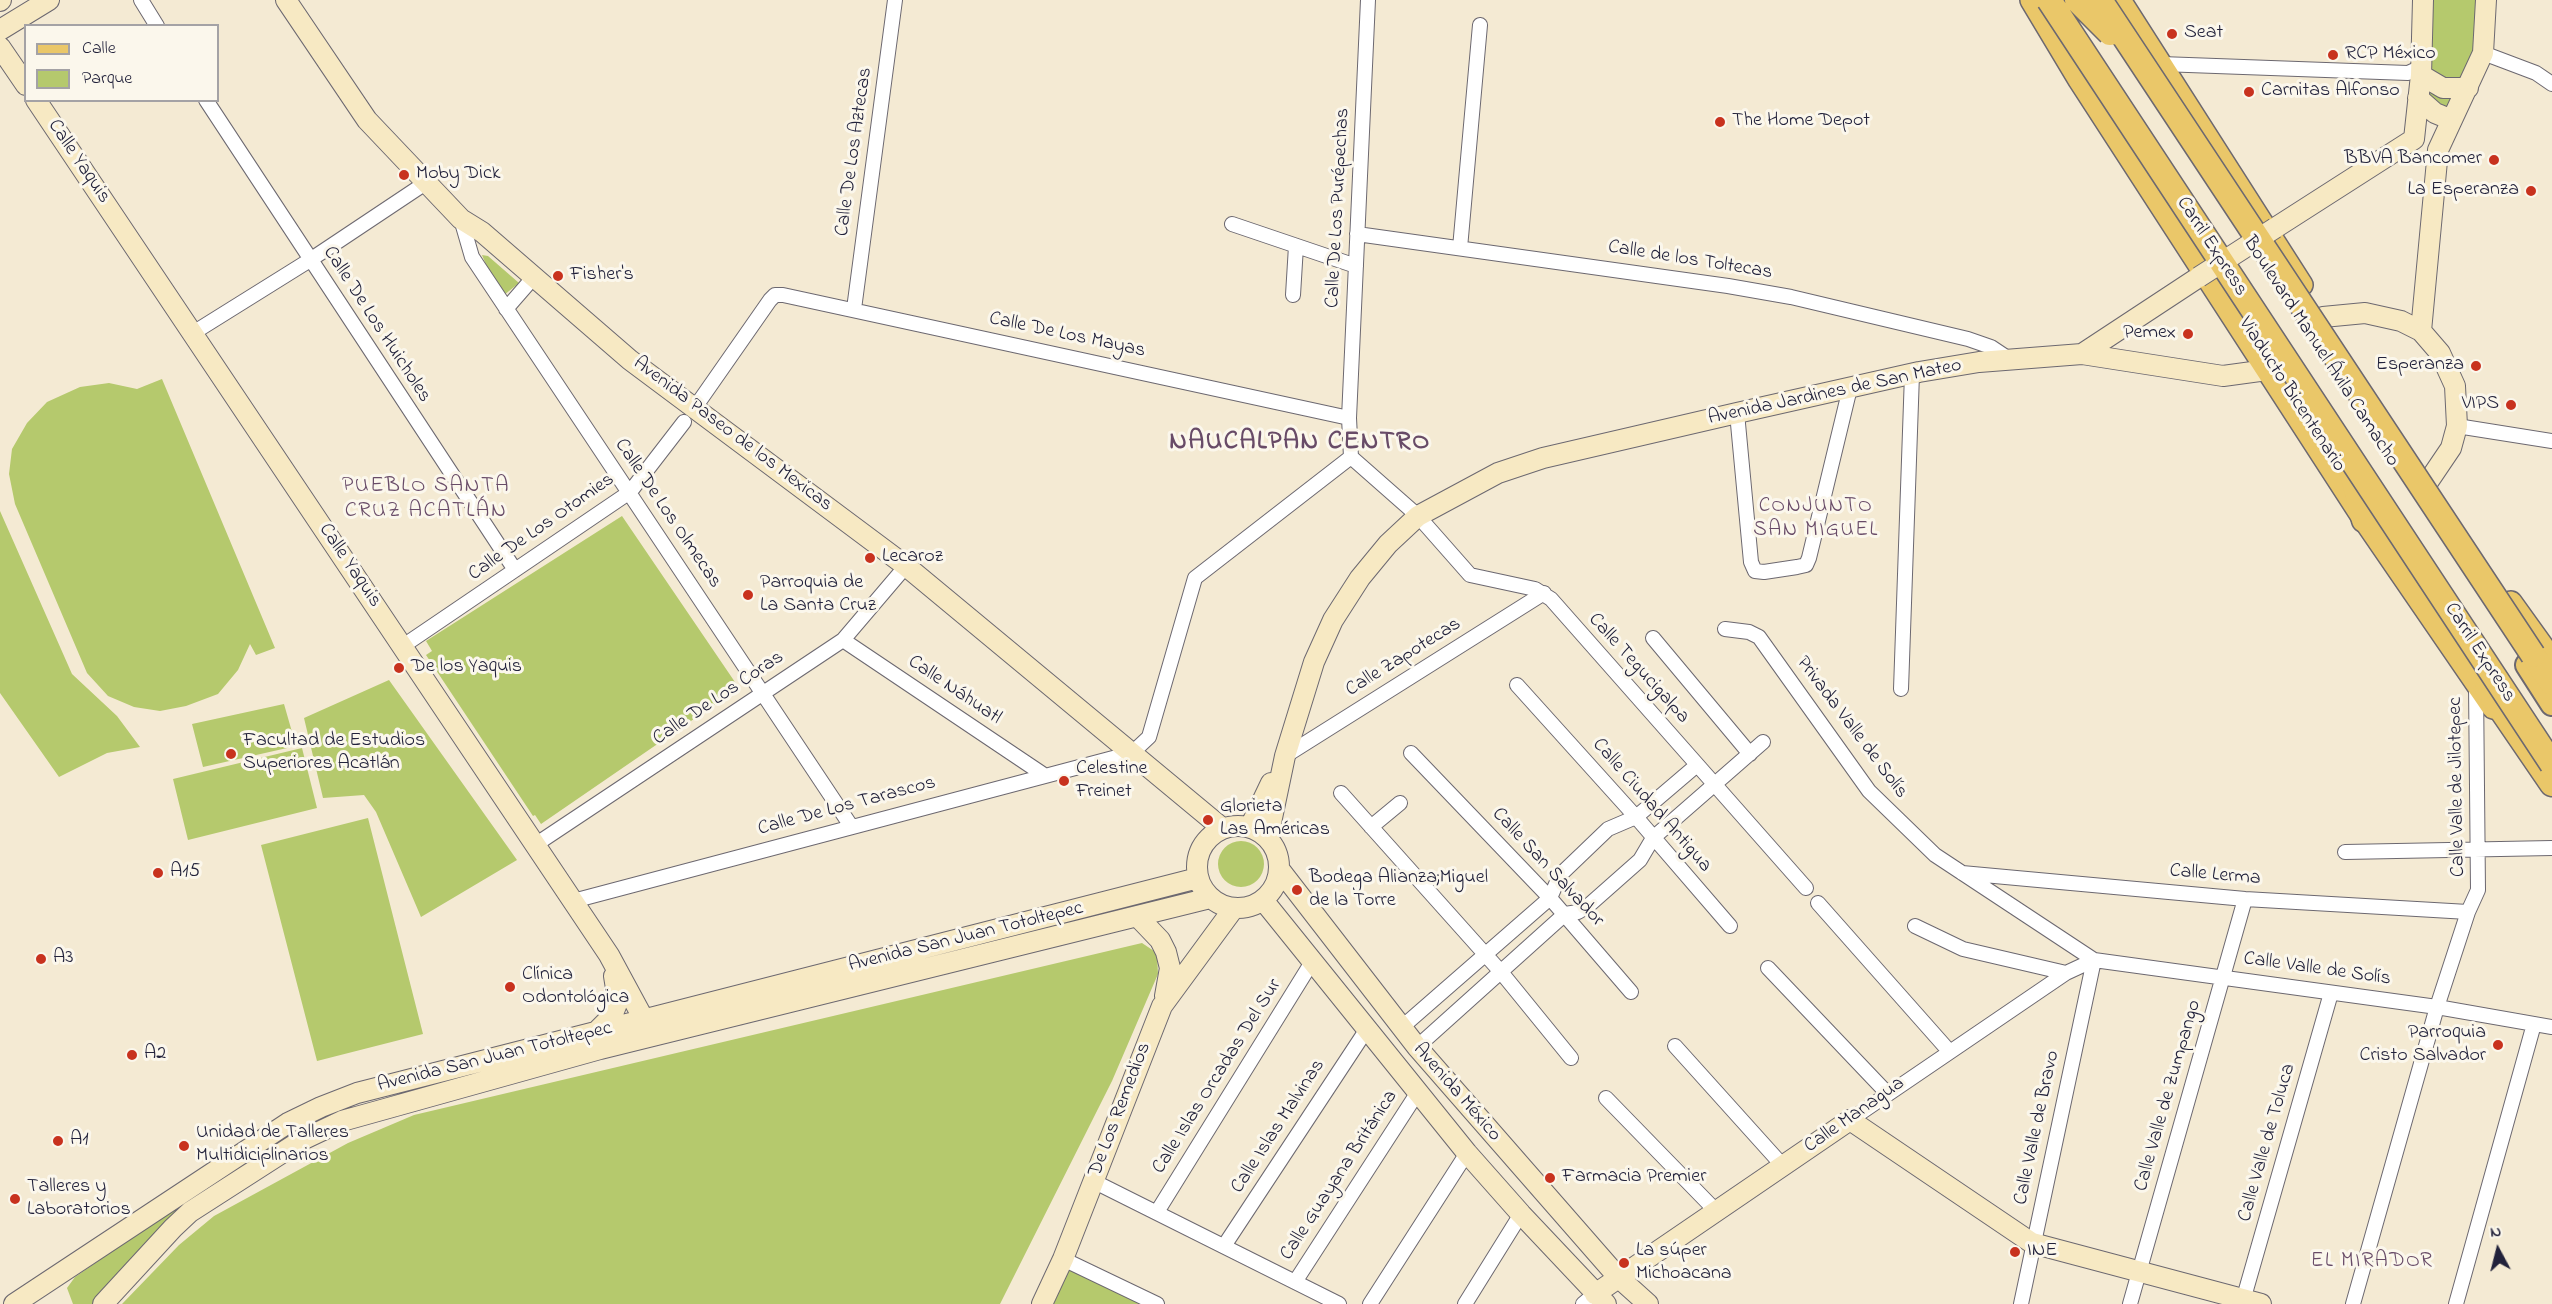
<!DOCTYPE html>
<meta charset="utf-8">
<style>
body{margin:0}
#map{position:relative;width:2552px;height:1304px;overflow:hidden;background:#f4ead3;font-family:"Indie Flower",sans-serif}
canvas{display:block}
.legend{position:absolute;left:24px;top:24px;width:195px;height:78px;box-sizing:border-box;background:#fbf7ec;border:2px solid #a4a2a5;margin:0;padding:8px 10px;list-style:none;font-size:18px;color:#22223b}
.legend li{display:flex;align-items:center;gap:12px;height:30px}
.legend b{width:30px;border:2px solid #a4a2a5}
.north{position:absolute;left:2468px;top:1220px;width:60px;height:60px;-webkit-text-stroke:4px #fbf7ec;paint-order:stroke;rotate:353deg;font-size:16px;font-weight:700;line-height:24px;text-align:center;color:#22223b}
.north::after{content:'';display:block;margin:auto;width:21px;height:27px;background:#22223b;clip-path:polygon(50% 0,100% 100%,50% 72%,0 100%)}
</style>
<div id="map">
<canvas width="2552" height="1304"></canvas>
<ul class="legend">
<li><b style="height:8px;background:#eac769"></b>Calle</li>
<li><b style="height:16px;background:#b5c96d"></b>Parque</li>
</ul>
<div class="north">N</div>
</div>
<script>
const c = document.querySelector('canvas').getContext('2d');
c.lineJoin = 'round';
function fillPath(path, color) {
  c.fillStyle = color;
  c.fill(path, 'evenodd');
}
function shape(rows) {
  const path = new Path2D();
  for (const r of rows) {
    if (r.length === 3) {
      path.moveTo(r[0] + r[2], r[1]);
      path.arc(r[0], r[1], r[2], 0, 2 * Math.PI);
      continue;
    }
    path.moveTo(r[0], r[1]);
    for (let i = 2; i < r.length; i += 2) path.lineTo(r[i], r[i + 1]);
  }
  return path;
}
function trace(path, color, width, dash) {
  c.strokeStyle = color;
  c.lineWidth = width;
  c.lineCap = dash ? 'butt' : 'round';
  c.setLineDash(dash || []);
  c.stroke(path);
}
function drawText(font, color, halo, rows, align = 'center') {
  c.font = font + ' "Indie Flower",sans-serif';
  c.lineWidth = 6;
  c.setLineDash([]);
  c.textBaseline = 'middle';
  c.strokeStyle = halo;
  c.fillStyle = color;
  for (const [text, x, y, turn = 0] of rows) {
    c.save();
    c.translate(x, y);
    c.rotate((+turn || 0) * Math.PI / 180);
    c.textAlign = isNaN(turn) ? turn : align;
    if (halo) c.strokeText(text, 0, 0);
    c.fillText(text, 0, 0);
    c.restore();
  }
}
fillPath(shape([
 [2431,0,2480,0,2479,58,2454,111,2427,96],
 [482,255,488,256,519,283,504,295,495,286],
 [162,379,275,648,256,655,250,644,238,670,218,694,186,706,160,711,134,707,108,696,87,673,15,504,9,474,12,449,27,423,47,402,80,387,109,383,137,389],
 [0,511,72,674,117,716,140,747,107,753,59,777,0,693],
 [622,516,739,688,541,824,535,815,533,816,426,655,432,651,426,641],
 [389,680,517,860,421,917,376,812,364,795,323,798,304,718],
 [284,704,296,746,203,767,192,724],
 [302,748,317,808,188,840,173,779],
 [368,818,423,1034,317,1061,261,845],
 [1241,864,23],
 [1142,943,1157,953,1158,974,1112,1081,1000,1304,122,1304,179,1245,214,1216,348,1143,414,1115],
 [253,1154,263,1154,246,1170,212,1185,182,1210,96,1304,73,1304,67,1288,75,1277],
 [1065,1266,1143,1304,1048,1304]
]), '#b5c96d');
const minor = shape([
 [141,0,157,26],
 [1368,0,1349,418,1351,457,1418,516,1470,575,1535,589,1551,599,1806,888],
 [2483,53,2536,73,2552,84],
 [2161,64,2408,73,2421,67],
 [206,100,515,570],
 [461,219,472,257,851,826],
 [1232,224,1356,266],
 [1357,234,1728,286,1791,297,1968,339,1991,347,2009,359],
 [1460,248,1480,25],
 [1293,295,1296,246],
 [506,309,533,278],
 [854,309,895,0],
 [193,333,310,260,427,182],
 [696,406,770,300,775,295,783,295,1349,418],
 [1737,413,1751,562,1755,571,1764,572,1797,567,1806,565,1809,558,1850,388],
 [2457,426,2552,441],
 [1725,629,1749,632,1759,637,1869,791,1935,855,2094,960,2437,1007,2552,1027],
 [1653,638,1750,754],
 [843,640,1044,775],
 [403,646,630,492,684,422],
 [1517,685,1636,817,1730,926],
 [1901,689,1912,374],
 [1411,753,1550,898,1631,992],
 [1285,756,1544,593],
 [1341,793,1501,972,1571,1058],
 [1371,827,1400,803],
 [535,845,843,640,906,566],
 [2345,852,2552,848],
 [1962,873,2245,899,2468,912],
 [573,901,1132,753,1149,737,1195,578,1351,457],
 [1818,903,1949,1051],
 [1915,926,1963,949,2066,973],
 [1768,968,1887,1093],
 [1401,1028,1550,898,1560,875,1608,829,1636,817,1697,765],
 [1675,1046,1783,1166],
 [1417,1047,1565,914,1578,912,1588,906,1640,860,1653,838,1763,742],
 [1606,1098,1716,1211],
 [1850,1120,2066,973,2094,960],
 [1093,1181,1339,1304],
 [1157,1212,1312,962],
 [1224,1246,1367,1029],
 [1063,1259,1157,1304],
 [1295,1282,1418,1092],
 [1370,1304,1467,1153],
 [1465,1304,1521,1214],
 [1583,1304,1595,1294],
 [2021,1304,2094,960],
 [2130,1304,2245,899],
 [2242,1304,2331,993],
 [2353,1304,2437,1007,2468,912,2478,890,2476,685],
 [2456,1304,2534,1024]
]);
const secondary = shape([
 [286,0,367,120,461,219,482,232,630,360,906,566,1222,828],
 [0,1,1,0],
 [0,30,49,0],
 [0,47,26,85],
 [2421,75,2443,88,2468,88],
 [2418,98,2435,113,2452,120],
 [36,100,609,955,649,1029],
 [2414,139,2421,75,2423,0],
 [2275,228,2414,139],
 [2323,317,2365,313,2401,321,2421,331,2440,353,2455,386,2457,426,2451,448,2428,482],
 [2421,331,2438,150,2483,53,2486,0],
 [2082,354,2199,277],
 [1238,867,41],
 [1250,827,1271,783],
 [1268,837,1285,756,1314,662,1333,620,1360,578,1388,544,1418,516,1498,473,1543,458,1737,413,1919,372,1979,362,2082,354,2223,376,2267,370],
 [1280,870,1417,1047,1618,1277,1648,1304],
 [1263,900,1467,1153,1521,1214,1606,1304],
 [1138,917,1160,940,1166,952,1170,968,1165,996],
 [595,1033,612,1016,618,1001,614,976],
 [1595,1294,1850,1120,2032,1243,2261,1304],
 [14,1304,288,1123,321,1107,357,1093,1198,878],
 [103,1304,173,1228,190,1212,302,1140,342,1121,600,1049,1210,898],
 [1042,1304,1063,1259,1162,1006,1234,908]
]);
const primary = shape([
 [2031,0,2079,80,2364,520,2493,708],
 [2120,0,2302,285],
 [2511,602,2552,659]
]);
const trunk = shape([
 [2527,665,2552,704]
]);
const motorway = shape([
 [2347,455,2364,520],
 [2533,655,2552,683],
 [2487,689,2552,784]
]);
trace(minor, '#6c6870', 16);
trace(secondary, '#6c6870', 22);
trace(primary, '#6c6870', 24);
trace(trunk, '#6c6870', 26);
trace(motorway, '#6c6870', 27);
trace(minor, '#fff', 14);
trace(secondary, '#f7e9c3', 20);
trace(primary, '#eac769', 21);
trace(trunk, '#eac769', 22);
trace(motorway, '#eac769', 24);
const secondaryBridge = shape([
 [2199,277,2275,228]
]);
const motorwayBridge = shape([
 [2049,0,2552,764],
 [2077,0,2110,33],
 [2100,0,2533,655]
]);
trace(secondaryBridge, '#6c6870', 22, []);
trace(motorwayBridge, '#6c6870', 27, []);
trace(secondaryBridge, '#f7e9c3', 20);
trace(motorwayBridge, '#eac769', 24);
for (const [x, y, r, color] of [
 [2172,34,6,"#c8321e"],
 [2333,55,6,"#c8321e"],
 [2249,92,6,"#c8321e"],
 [1720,122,6,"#c8321e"],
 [2494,160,6,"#c8321e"],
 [404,175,6,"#c8321e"],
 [2531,191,6,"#c8321e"],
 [558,276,6,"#c8321e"],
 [2188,334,6,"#c8321e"],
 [2476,366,6,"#c8321e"],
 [2511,405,6,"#c8321e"],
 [870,558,6,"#c8321e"],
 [748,595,6,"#c8321e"],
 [399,668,6,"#c8321e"],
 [231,754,6,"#c8321e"],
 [1064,781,6,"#c8321e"],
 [1208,820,6,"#c8321e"],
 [158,873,6,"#c8321e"],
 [1297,890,6,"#c8321e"],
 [41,959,6,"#c8321e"],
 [510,987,6,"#c8321e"],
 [2498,1045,6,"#c8321e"],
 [132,1055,6,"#c8321e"],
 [58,1141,6,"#c8321e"],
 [184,1146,6,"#c8321e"],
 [1550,1178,6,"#c8321e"],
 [15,1199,6,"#c8321e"],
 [2015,1252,6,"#c8321e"],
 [1624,1263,6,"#c8321e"]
]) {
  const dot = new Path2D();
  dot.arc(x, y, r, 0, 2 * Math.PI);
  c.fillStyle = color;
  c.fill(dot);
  trace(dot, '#fbf7ec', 2);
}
drawText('20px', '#22223b', '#fbf7ec', [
 ["Seat",2184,34],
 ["RCP México",2345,55],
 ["Carnitas Alfonso",2261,92],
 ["The Home Depot",1732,122],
 ["BBVA Bancomer",2482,160,"right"],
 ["Moby Dick",416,175],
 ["La Esperanza",2519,191,"right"],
 ["Fisher's",570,276],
 ["Pemex",2176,334,"right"],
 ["Esperanza",2464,366,"right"],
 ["VIPS",2499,405,"right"],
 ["Lecaroz",882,558],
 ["Parroquia de",760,584],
 ["La Santa Cruz",760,607],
 ["De los Yaquis",411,668],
 ["Facultad de Estudios",243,742],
 ["Superiores Acatlán",243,765],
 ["Celestine",1076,770],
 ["Freinet",1076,793],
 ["Glorieta",1220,808],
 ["Las Américas",1220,831],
 ["A15",170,873],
 ["Bodega Alianza;Miguel",1309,879],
 ["de la Torre",1309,902],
 ["A3",53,959],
 ["Clínica",522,976],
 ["Odontológica",522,999],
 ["Parroquia",2486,1034,"right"],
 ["Cristo Salvador",2486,1057,"right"],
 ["A2",144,1055],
 ["Unidad de Talleres",196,1134],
 ["Multidiciplinarios",196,1157],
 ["A1",70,1141],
 ["Farmacia Premier",1562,1178],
 ["Talleres y",27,1188],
 ["Laboratorios",27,1211],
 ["La súper",1636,1252],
 ["Michoacana",1636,1275],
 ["INE",2027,1252]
], 'left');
drawText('20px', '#22223b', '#fbf7ec', [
 ["Calle De Los Aztecas",855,152,-82],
 ["Calle Yaquis",78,162,56],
 ["Calle De Los Purépechas",1339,208,-87],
 ["Carril Express",2211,247,57],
 ["Calle de los Toltecas",1690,261,9],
 ["Calle De Los Huicholes",376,325,57],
 ["Calle De Los Mayas",1067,336,12],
 ["Boulevard Manuel Ávila Camacho",2320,352,57],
 ["Avenida Jardines de San Mateo",1835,393,-12],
 ["Viaducto Bicentenario",2291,395,57],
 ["Avenida Paseo de los Mexicas",732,435,37],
 ["Calle De Los Olmecas",667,514,56],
 ["Calle De Los Otomies",542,528,-35],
 ["Calle Yaquis",349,566,56],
 ["Carril Express",2479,653,57],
 ["Calle Zapotecas",1404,658,-32],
 ["Calle Tegucigalpa",1638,669,48],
 ["Calle Náhuatl",954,691,34],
 ["Calle De Los Coras",719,699,-34],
 ["Privada Valle de Solís",1851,728,53],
 ["Calle Valle de Jilotepec",2458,787,-91],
 ["Calle Ciudad Antigua",1651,806,49],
 ["Calle De Los Tarascos",847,807,-15],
 ["Calle San Salvador",1547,868,47],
 ["Calle Lerma",2215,876,5],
 ["Avenida San Juan Totoltepec",966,938,-14],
 ["Calle Valle de Solís",2317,970,8],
 ["Avenida San Juan Totoltepec",495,1058,-14],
 ["Calle Islas Orcadas Del Sur",1218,1077,-58],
 ["Avenida México",1456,1093,49],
 ["Calle Valle de Zumpango",2169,1096,-74],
 ["De Los Remedios",1121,1110,-69],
 ["Calle Managua",1855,1116,-35],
 ["Calle Islas Malvinas",1279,1127,-57],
 ["Calle Valle de Bravo",2038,1128,-78],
 ["Calle Valle de Toluca",2268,1143,-74],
 ["Calle Guayana Británica",1340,1176,-57]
]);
c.letterSpacing = '1.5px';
drawText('21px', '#684b67', '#fbf7ec', [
 ["CONJUNTO",1816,508],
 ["SAN MIGUEL",1816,532],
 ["EL MIRADOR",2372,1263]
]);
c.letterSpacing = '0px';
c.letterSpacing = '1.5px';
drawText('22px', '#684b67', '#fbf7ec', [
 ["PUEBLO SANTA",426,487],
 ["CRUZ ACATLÁN",426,512]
]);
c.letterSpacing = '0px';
c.letterSpacing = '1.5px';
drawText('bold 26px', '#684b67', '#fbf7ec', [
 ["NAUCALPAN CENTRO",1300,444]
]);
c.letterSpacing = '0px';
</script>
